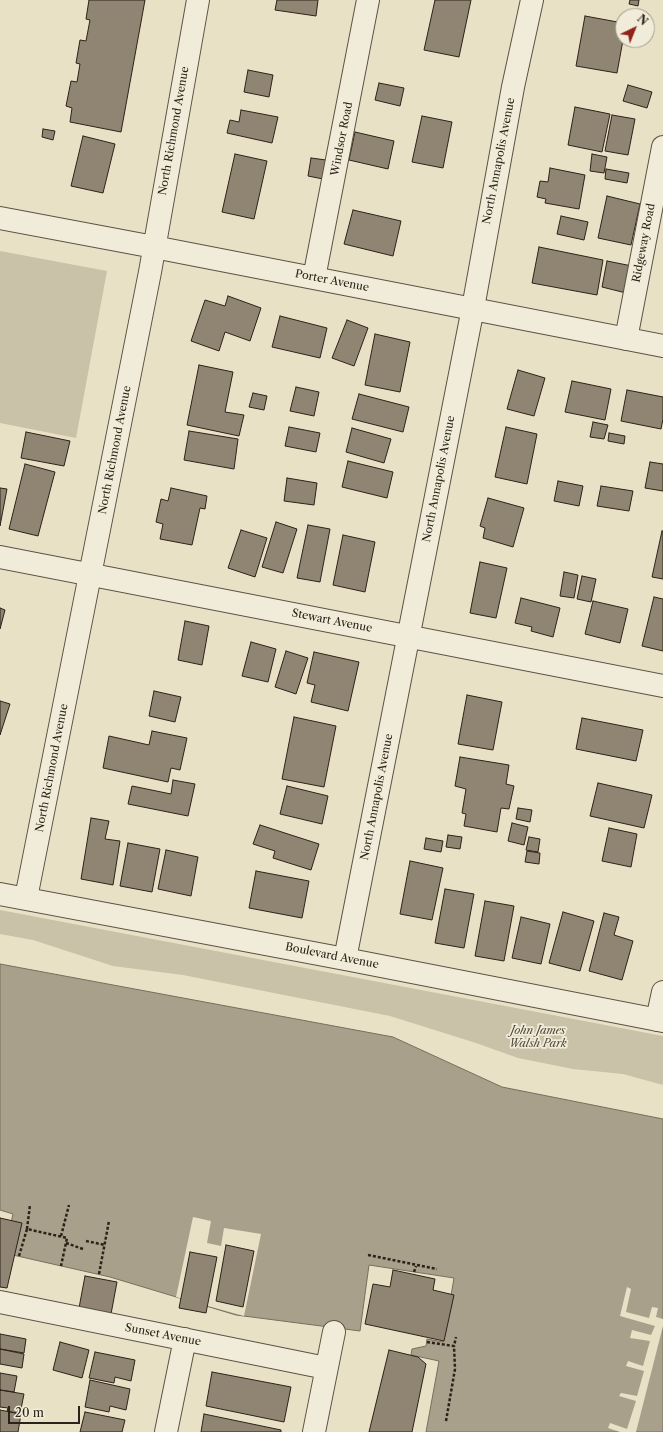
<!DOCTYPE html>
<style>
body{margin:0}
#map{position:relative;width:663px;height:1432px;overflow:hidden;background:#e9e1c5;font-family:"Libre Caslon Text",serif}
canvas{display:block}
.north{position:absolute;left:615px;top:8px;width:40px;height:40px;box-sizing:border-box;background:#f1ecd9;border:1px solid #a39b8c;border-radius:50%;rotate:43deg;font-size:11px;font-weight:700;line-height:16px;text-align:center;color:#2d2219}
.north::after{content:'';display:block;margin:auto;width:14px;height:18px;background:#8f2418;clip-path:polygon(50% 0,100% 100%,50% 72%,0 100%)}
.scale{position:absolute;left:8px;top:1406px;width:72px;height:18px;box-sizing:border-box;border:2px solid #2d2219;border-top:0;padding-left:5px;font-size:12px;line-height:14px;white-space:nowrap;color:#2d2219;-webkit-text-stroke:3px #f1ecd9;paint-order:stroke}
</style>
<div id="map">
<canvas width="663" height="1432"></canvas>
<div class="north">N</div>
<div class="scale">20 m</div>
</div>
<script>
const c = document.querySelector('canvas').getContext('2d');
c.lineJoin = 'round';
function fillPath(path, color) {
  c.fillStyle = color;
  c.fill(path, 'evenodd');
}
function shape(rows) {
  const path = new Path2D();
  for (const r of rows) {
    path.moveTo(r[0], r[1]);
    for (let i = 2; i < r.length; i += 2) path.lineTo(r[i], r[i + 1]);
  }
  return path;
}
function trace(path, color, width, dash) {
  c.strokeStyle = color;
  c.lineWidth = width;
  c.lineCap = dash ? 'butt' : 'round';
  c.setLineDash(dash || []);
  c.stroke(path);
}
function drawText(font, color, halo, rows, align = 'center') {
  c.font = font + ' "Libre Caslon Text",serif';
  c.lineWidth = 3.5;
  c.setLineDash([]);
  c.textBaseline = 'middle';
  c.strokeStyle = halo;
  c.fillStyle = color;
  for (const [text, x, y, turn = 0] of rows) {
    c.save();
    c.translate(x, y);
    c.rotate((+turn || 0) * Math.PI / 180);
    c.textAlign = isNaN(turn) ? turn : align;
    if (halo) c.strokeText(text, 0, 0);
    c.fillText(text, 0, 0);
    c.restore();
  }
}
fillPath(shape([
 [0,251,107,271,76,438,0,423],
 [0,910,663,1036,663,1085,623,1074,573,1069,518,1058,476,1043,390,1016,183,975,113,966,33,940,0,934]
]), '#c9c1a8');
const water = shape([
 [0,964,393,1037,502,1087,663,1119,663,1432,426,1432,439,1361,411,1355,412,1349,426,1346,427,1339,443,1342,454,1278,369,1265,360,1331,236,1315,110,1277,4,1253,13,1214,0,1210,0,964]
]);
fillPath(water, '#a9a08b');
trace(water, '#776e5d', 1);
fillPath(shape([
 [193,1217,211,1221,207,1243,221,1246,224,1228,261,1234,244,1316,176,1297],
 [627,1287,631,1289,626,1312,649,1318,652,1307,658,1308,656,1317,663,1319,663,1326,636,1432,620,1432,608,1428,610,1423,627,1429,636,1401,619,1396,621,1393,637,1396,644,1371,626,1366,628,1361,643,1366,650,1341,630,1338,632,1330,651,1335,655,1326,620,1316]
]), '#e9e1c5');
const building = shape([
 [89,0,145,0,121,132,70,122,72,108,66,106,71,81,77,82,80,64,76,63,80,40,86,41,90,20,86,19,89,0],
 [277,0,318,0,316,16,275,10,277,0],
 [435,0,471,0,459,57,424,50,435,0],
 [630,0,639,0,638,6,629,4,630,0],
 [585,16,623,23,623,40,617,73,576,66,585,16],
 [248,70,273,75,269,97,244,92,248,70],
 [379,83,404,88,400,106,375,100,379,83],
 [628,85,652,92,647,108,623,101,628,85],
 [575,107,610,114,602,152,568,145,575,107],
 [241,110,278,117,272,143,227,133,230,120,239,122,241,110],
 [612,115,635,119,628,155,605,151,612,115],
 [422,116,452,122,443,168,412,162,422,116],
 [43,129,55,131,53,140,42,137,43,129],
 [355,132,394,141,388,169,349,160,355,132],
 [83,136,115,144,103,193,71,186,83,136],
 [235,154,267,161,254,219,222,212,235,154],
 [592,154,607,157,604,173,590,171,592,154],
 [311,158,326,160,323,179,308,176,311,158],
 [550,168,585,175,579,209,545,203,546,199,537,197,540,181,548,182,550,168],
 [606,169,629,173,627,183,605,179,606,169],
 [607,196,640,204,631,245,598,238,607,196],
 [353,210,401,221,393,256,344,244,353,210],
 [561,216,588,222,584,240,557,234,561,216],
 [539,247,603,260,597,295,532,283,539,247],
 [607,261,632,266,626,293,602,287,607,261],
 [228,296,261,308,250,341,225,332,219,351,191,341,205,300,225,306,228,296],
 [280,316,327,328,320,358,272,347,280,316],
 [347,320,368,328,354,366,332,358,347,320],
 [375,334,410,342,400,392,365,385,375,334],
 [199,365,233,372,225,412,244,415,239,436,187,425,199,365],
 [518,370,545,378,534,416,507,409,518,370],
 [572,381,611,389,605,420,565,412,572,381],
 [296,387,319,392,314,416,290,411,296,387],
 [627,390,663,397,663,419,661,429,621,421,627,390],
 [253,393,267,396,264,410,249,407,253,393],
 [359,394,409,407,403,432,352,419,359,394],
 [593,422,608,425,604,439,590,437,593,422],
 [289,427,320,433,316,452,285,446,289,427],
 [506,427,537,434,527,484,495,477,506,427],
 [352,428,391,439,384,463,346,452,352,428],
 [189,431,238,439,234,469,184,460,189,431],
 [26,432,70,441,64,466,21,458,26,432],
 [609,433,625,436,624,444,608,441,609,433],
 [348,461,393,472,387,498,342,487,348,461],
 [650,462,663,464,663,491,645,488,650,462],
 [25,464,55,472,38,536,9,529,25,464],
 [287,478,317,483,314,505,284,501,287,478],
 [558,481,583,486,579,506,554,501,558,481],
 [601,486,633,491,629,511,597,506,601,486],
 [0,488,7,489,0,526,0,488],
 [171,488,207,496,205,509,200,508,192,545,160,539,163,524,156,522,161,499,168,501,171,488],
 [488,498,524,508,513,547,483,538,485,528,480,526,488,498],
 [276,522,297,529,283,573,262,567,276,522],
 [308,525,330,529,320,582,297,578,308,525],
 [241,530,267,538,255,577,228,568,241,530],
 [662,531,663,531,663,579,652,577,662,531],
 [343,535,375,542,365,592,333,585,343,535],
 [480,562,507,568,496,618,470,613,480,562],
 [564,572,578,575,574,598,560,596,564,572],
 [582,576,596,579,591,602,577,599,582,576],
 [654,597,663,599,663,651,642,646,654,597],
 [521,598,560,608,553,637,531,631,532,627,515,623,521,598],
 [593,601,628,609,620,643,585,634,593,601],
 [0,608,5,610,0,629,0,608],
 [185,621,209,626,202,665,178,660,185,621],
 [251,642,276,649,268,682,242,676,251,642],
 [286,651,308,658,296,694,275,687,286,651],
 [314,652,359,662,348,711,311,702,315,685,307,683,314,652],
 [154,691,181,697,175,722,149,716,154,691],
 [467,695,502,702,493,750,458,744,467,695],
 [0,701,10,704,0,735,0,701],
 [294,717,336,726,324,787,282,779,294,717],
 [582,718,643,730,636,761,576,749,582,718],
 [152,731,187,738,180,770,171,768,168,782,103,768,109,736,149,745,152,731],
 [460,757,509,765,506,784,514,786,509,809,501,808,497,832,464,826,466,814,462,813,466,789,455,786,460,757],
 [173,780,195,784,188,816,128,804,132,786,171,794,173,780],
 [598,783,652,795,644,828,590,816,598,783],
 [287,786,328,796,322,824,280,814,287,786],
 [518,808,532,810,530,822,516,819,518,808],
 [91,818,109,821,105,839,120,841,113,885,81,879,91,818],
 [512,823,528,827,524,845,508,841,512,823],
 [260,825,319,844,311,870,273,858,275,851,253,844,260,825],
 [609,828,637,834,631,867,602,861,609,828],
 [448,835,462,837,460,849,446,847,448,835],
 [529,837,540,839,538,852,526,850,529,837],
 [426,838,443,841,441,852,424,849,426,838],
 [128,843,160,849,152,892,120,886,128,843],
 [166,850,198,857,191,896,158,889,166,850],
 [527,851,540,853,539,864,525,862,527,851],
 [410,861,443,868,432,920,400,914,410,861],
 [256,871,309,881,302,918,249,908,256,871],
 [445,889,474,894,464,948,435,943,445,889],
 [485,901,514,906,504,961,475,956,485,901],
 [563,912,594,921,580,971,549,963,563,912],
 [604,913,619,917,614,935,633,941,622,980,589,971,604,913],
 [521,917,550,924,541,964,512,958,521,917],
 [0,1218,22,1223,7,1288,0,1287,0,1218],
 [226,1245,254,1251,243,1307,216,1301,226,1245],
 [190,1252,217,1257,206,1313,179,1308,190,1252],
 [393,1270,435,1279,433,1290,454,1295,444,1341,365,1324,373,1284,390,1287,393,1270],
 [85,1276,117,1282,111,1314,79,1308,85,1276],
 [0,1334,26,1339,24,1353,0,1349,0,1334],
 [60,1342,89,1350,82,1378,53,1370,60,1342],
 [0,1349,24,1354,22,1368,0,1364,0,1349],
 [389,1350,418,1357,426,1364,412,1432,369,1432,389,1350],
 [95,1352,135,1360,131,1381,115,1377,114,1383,89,1378,95,1352],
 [212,1372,291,1387,284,1422,206,1406,212,1372],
 [0,1373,17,1376,14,1392,0,1390,0,1373],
 [90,1380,130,1389,126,1410,110,1406,109,1412,85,1407,90,1380],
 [0,1390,24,1394,20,1414,7,1411,8,1408,0,1407,0,1390],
 [0,1410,21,1414,18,1432,0,1432,0,1410],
 [85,1412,125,1420,122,1432,80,1432,85,1412],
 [204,1414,281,1430,281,1432,201,1432,204,1414]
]);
fillPath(building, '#8f8572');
trace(building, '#2d2219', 1);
const minor = shape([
 [0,218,154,247,663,346],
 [314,278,368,0],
 [626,339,663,147],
 [0,557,663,686],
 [0,894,345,959,663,1021],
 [26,898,150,272,198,0],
 [345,959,473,308,513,87,532,0],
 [657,1020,663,992],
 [0,1302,326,1368],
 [166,1432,185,1339],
 [314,1432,334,1332]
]);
trace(minor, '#5c5244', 24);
trace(shape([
 [27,1229,30,1205],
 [61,1236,69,1205],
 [86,1241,105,1245],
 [66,1243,83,1249],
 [368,1255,437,1269],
 [19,1256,27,1229,67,1238,61,1266],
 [414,1272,416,1266],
 [99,1274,109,1221],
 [427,1342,454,1346,456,1337],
 [446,1421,455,1369,454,1346]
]), '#2d2219', 2.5, [3, 2]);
trace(minor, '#f1ecd9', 22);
drawText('11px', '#2d2219', '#f1ecd9', [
 ["North Richmond Avenue",174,131,-80],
 ["Windsor Road",342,139,-79],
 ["North Annapolis Avenue",499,161,-79],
 ["Ridgeway Road",644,243,-79],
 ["Porter Avenue",332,281,11],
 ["North Richmond Avenue",115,450,-79],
 ["North Annapolis Avenue",439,479,-79],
 ["Stewart Avenue",332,621,11],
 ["North Richmond Avenue",52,768,-79],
 ["North Annapolis Avenue",377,797,-79],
 ["Boulevard Avenue",332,956,11],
 ["Sunset Avenue",163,1335,11]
]);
drawText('italic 11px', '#544a3d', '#f1ecd9', [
 ["John James",538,1031],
 ["Walsh Park",538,1044]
]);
</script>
